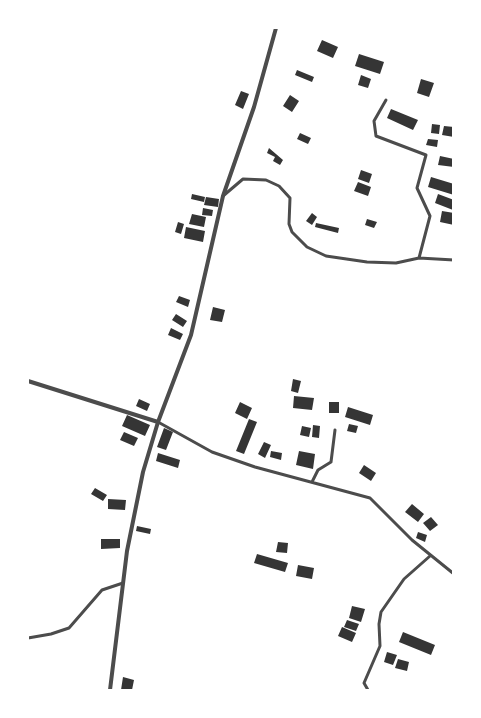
<!DOCTYPE html>
<style>
body{margin:0}
#map{position:relative;width:481px;height:718px;overflow:hidden;background:#fff;font-family:"Varela Round",sans-serif}
canvas{display:block}
.frame{position:absolute;inset:0;border:29px solid #fff;pointer-events:none}
</style>
<div id="map">
<canvas width="481" height="718"></canvas>
<div class="frame"></div>
</div>
<script>
const c = document.querySelector('canvas').getContext('2d');
c.lineJoin = 'round';
function fillPath(path, color) {
  c.fillStyle = color;
  c.fill(path, 'evenodd');
}
function shape(rows) {
  const path = new Path2D();
  for (const r of rows) {
    path.moveTo(r[0], r[1]);
    for (let i = 2; i < r.length; i += 2) path.lineTo(r[i], r[i + 1]);
  }
  return path;
}
function trace(path, color, width, dash) {
  c.strokeStyle = color;
  c.lineWidth = width;
  c.lineCap = dash ? 'butt' : 'round';
  c.setLineDash(dash || []);
  c.stroke(path);
}
fillPath(shape([
 [322,40,338,47,333,58,317,51],
 [359,54,384,62,380,74,355,66],
 [297,70,314,77,312,82,295,75],
 [361,75,371,79,368,88,358,85],
 [421,79,434,83,429,97,417,93],
 [241,91,249,94,243,109,235,105],
 [290,95,299,101,292,112,283,106],
 [391,109,418,120,413,130,387,118],
 [432,124,440,125,439,134,431,133],
 [444,126,454,127,454,137,442,135],
 [300,133,311,138,308,144,297,139],
 [428,139,438,140,437,147,426,145],
 [269,148,283,160,280,165,273,161,275,157,267,153],
 [440,156,454,159,454,167,438,165],
 [361,170,372,174,369,183,358,179],
 [431,177,454,184,454,195,428,187],
 [358,182,371,187,368,196,354,191],
 [192,194,205,197,204,202,191,199],
 [438,194,454,200,453,210,435,203],
 [206,197,219,199,218,207,204,205],
 [203,208,213,210,212,216,202,215],
 [442,211,454,213,454,225,440,222],
 [312,213,317,217,312,225,306,221],
 [192,214,206,217,204,227,189,224],
 [367,219,377,222,374,228,365,225],
 [178,222,184,224,181,234,175,232],
 [316,223,339,228,338,233,315,227],
 [186,227,205,231,203,242,184,238],
 [179,296,190,300,188,307,176,302],
 [213,307,225,310,222,322,210,320],
 [176,314,187,321,183,327,172,320],
 [171,328,183,334,180,340,168,335],
 [293,379,301,381,298,393,291,391],
 [294,396,314,398,312,410,293,408],
 [139,399,150,404,147,411,136,406],
 [240,402,252,408,247,419,235,413],
 [329,402,339,402,339,413,329,413],
 [348,407,373,415,370,425,345,417],
 [127,415,150,425,145,436,122,426],
 [249,419,257,422,244,454,236,451],
 [349,424,358,426,356,433,347,431],
 [313,425,320,426,319,438,312,437],
 [302,426,311,428,309,437,300,435],
 [164,428,173,432,166,450,157,447],
 [124,432,138,438,134,446,120,440],
 [264,442,271,445,265,458,258,454],
 [271,451,282,453,281,460,270,457],
 [299,451,315,454,313,469,296,465],
 [158,453,180,460,178,468,156,461],
 [364,465,376,473,371,481,359,473],
 [95,488,107,495,103,501,91,494],
 [108,499,126,500,125,510,108,509],
 [412,504,424,514,418,522,405,512],
 [431,517,438,525,430,531,423,523],
 [137,526,151,529,150,534,136,531],
 [418,532,427,535,425,542,416,538],
 [101,539,120,539,120,548,101,549],
 [278,542,288,543,287,553,276,552],
 [257,554,288,563,285,572,254,563],
 [298,565,314,568,312,579,296,576],
 [352,606,365,609,361,622,349,618],
 [347,620,359,624,356,631,344,627],
 [342,627,356,633,352,642,338,636],
 [403,632,435,645,431,655,399,642],
 [387,652,397,655,393,665,384,662],
 [398,659,409,662,407,671,395,668],
 [123,677,134,680,132,690,121,690]
]), '#353535');
trace(shape([
 [386,100,374,121,376,136,426,155,417,188,430,216,419,258],
 [223,196,243,179,266,180,279,186,290,198,289,224,292,232,307,247,326,256,367,262,396,263,419,258,454,260],
 [158,422,212,452,255,467,370,498,412,540,454,574],
 [312,482,318,470,331,462,335,430],
 [28,638,51,634,69,628,102,590,123,583],
 [368,690,364,683,380,646,379,624,381,612,404,579,430,556]
]), '#4c4c4c', 3);
trace(shape([
 [28,381,158,422],
 [110,690,127,551,143,472,158,422,191,335,223,196,254,107,276,28]
]), '#4c4c4c', 4);
</script>
